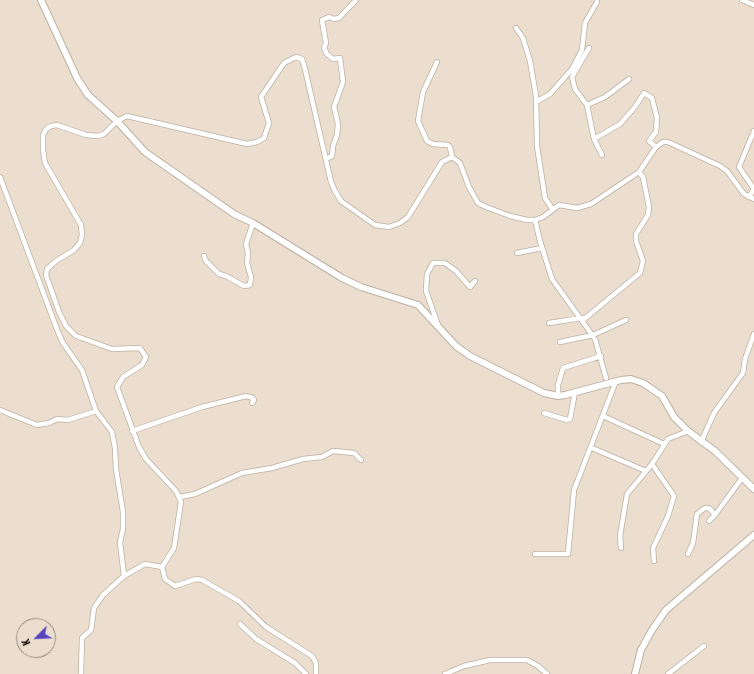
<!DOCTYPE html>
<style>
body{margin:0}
#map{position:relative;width:754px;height:674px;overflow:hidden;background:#ebdecf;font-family:"Asap Condensed",sans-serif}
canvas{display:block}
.north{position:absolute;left:16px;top:618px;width:40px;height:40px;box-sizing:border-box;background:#ebdecf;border:1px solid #958c81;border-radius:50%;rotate:246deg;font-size:11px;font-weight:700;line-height:16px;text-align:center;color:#15110c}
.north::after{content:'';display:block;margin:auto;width:14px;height:18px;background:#5546be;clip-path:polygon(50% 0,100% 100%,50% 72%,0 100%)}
</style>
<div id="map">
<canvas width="754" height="674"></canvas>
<div class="north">K</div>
</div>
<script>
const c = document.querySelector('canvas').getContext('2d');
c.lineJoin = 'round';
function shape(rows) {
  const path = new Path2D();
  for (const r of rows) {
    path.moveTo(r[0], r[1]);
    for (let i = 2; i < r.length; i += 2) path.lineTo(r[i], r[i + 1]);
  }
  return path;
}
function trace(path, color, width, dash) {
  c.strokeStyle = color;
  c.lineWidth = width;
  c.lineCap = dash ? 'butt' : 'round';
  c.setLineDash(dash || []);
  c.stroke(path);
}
const minor = shape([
 [742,0,754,5],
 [516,28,523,38,530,61,536,96,537,146,545,198,553,210],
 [437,62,423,92,418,121,427,141,433,144,448,145,450,147,452,157],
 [629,79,605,97,587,105,594,139,620,124,635,107,644,93,652,98,657,118,656,132,649,141,656,147],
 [536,102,550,94,572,69,582,50,585,23,597,2],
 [587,105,575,89,572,77,589,48],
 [594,139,602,155],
 [326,159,332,156,333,146,337,135,338,124,334,107,343,82,340,58,333,59,327,54,324,48,326,43,322,20,329,17,334,19,339,18,356,0],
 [0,177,58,332,63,343,82,370,96,411,112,432,115,448,116,469,123,512,123,529,120,542,124,576],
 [749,197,754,189,739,167,754,131],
 [535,220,540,241,552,279,595,339,606,378],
 [517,253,542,248],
 [204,256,206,261,219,274,226,276,244,286,250,285,251,277,247,263,248,253,246,244,253,223],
 [583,320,640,273,643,261,636,241,636,234,648,215,649,207,643,177,639,172],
 [549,323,582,318],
 [438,325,426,291,427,274,433,263,445,263,456,271,470,287,475,281],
 [560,342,593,335,626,320],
 [558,396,558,385,563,368,601,356],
 [0,410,37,425,49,423,57,419,68,420,96,411],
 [544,413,567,420,570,419,575,392],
 [603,416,664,444],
 [132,431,202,407,246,396,253,398,254,400,252,403],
 [701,442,714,413,743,373,745,359,754,334],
 [592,448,646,471],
 [652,464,674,496,668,516,653,548,654,561],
 [180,497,195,494,242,473,272,468,303,459,322,457,333,451,354,453,361,460],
 [709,521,715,515],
 [621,548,620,536,627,494,652,464,668,439,688,431],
 [535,554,568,554,574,490,616,381],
 [688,554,693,543,697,514,705,508,709,508,715,515,742,478],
 [240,624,256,639,295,663,306,674],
 [81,674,82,638,91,630,94,608,103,595,124,576,145,564,162,567],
 [316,674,316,663,312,656,266,627,239,601,202,580,196,579,175,586,165,579,162,567,174,548,181,502,176,491,146,459,139,447,117,387,123,377,142,365,146,357,140,348,112,349,76,336,66,326,59,312,46,275,47,269,56,261,74,250,80,243,82,235,81,225,45,163,43,150,43,135,46,129,51,126,57,125,86,135,98,136,104,134,117,121,127,116,247,144,257,142,264,138,269,123,261,97,284,63,296,57,302,59,305,69,331,182,335,191,341,201,375,225,389,227,400,223,408,217,442,162,452,157,460,163,469,187,478,203,486,207,510,216,527,220,535,220,543,217,559,205,577,208,591,204,639,172,656,147,663,142,668,142,720,166,727,171,744,194,754,199],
 [445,674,464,666,490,660,527,660,538,666,547,674],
 [668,674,704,646]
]);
const secondary = shape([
 [41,0,77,78,88,95,117,121,145,152,234,214,253,223,342,278,361,287,418,305,456,346,470,356,544,393,558,396,565,395,621,380,631,379,643,383,662,396,674,417,688,431,715,451,754,489],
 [635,674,641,650,652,630,666,610,754,535]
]);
trace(minor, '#bcb0a1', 6);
trace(secondary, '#bcb0a1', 8);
trace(minor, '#fff', 4.5);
trace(secondary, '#fff', 6);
</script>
